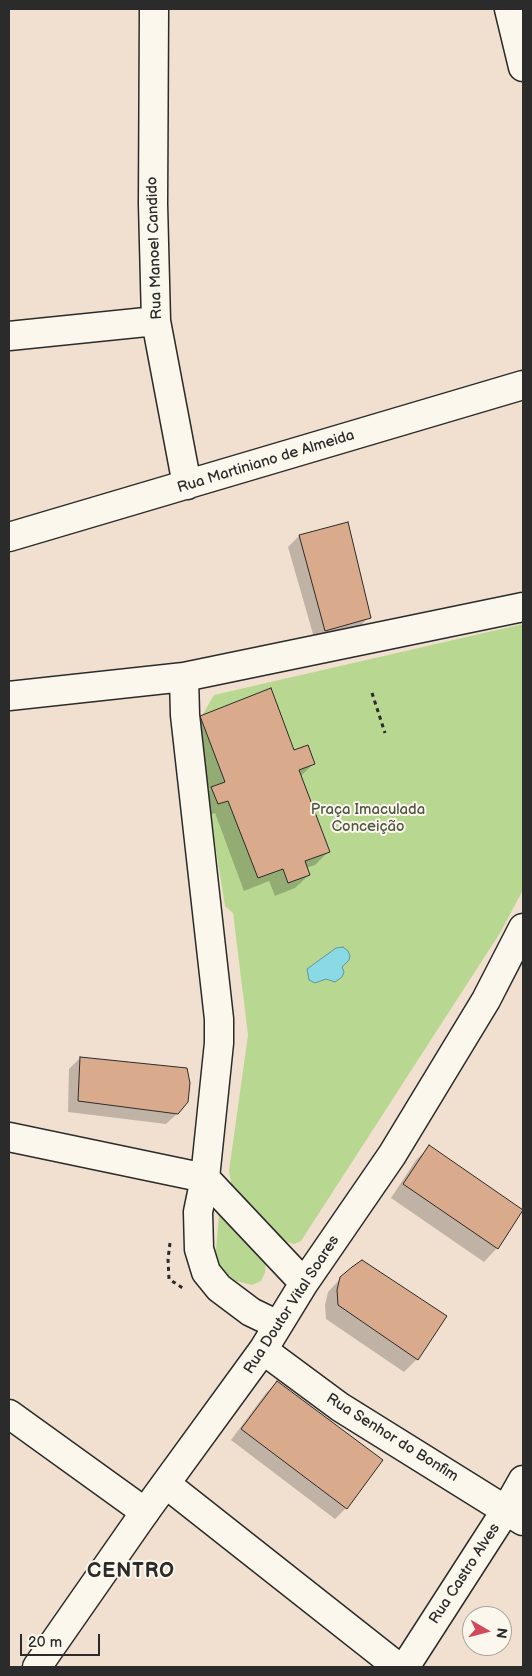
<!DOCTYPE html>
<meta charset="utf-8">
<style>
body{margin:0}
#map{position:relative;width:532px;height:1676px;overflow:hidden;background:#f1e0cf;font-family:"Balsamiq Sans",sans-serif}
canvas{display:block}
.frame{position:absolute;inset:0;border:10px solid #2b2b2b;pointer-events:none}
.north{position:absolute;left:462px;top:1606px;width:50px;height:50px;box-sizing:border-box;background:#fbf7ec;border:1px solid #a8a59f;border-radius:50%;rotate:98deg;font-size:14px;font-weight:700;line-height:20px;text-align:center;color:#2b2b2b}
.north::after{content:'';display:block;margin:auto;width:18px;height:22px;background:#d1495b;clip-path:polygon(50% 0,100% 100%,50% 72%,0 100%)}
.scale{position:absolute;left:20px;top:1634px;width:80px;height:22px;box-sizing:border-box;border:2px solid #2b2b2b;border-top:0;padding-left:6px;font-size:15px;line-height:18px;white-space:nowrap;color:#2b2b2b;-webkit-text-stroke:4px #fbf7ec;paint-order:stroke}
</style>
<div id="map">
<canvas width="532" height="1676"></canvas>
<div class="frame"></div>
<div class="north">N</div>
<div class="scale">20 m</div>
</div>
<script>
const c = document.querySelector('canvas').getContext('2d');
c.lineJoin = 'round';
function fillPath(path, color) {
  c.fillStyle = color;
  c.fill(path, 'evenodd');
}
function shape(rows) {
  const path = new Path2D();
  for (const r of rows) {
    path.moveTo(r[0], r[1]);
    for (let i = 2; i < r.length; i += 2) path.lineTo(r[i], r[i + 1]);
  }
  return path;
}
function trace(path, color, width, dash) {
  c.strokeStyle = color;
  c.lineWidth = width;
  c.lineCap = dash ? 'butt' : 'round';
  c.setLineDash(dash || []);
  c.stroke(path);
}
function drawText(font, color, halo, rows, align = 'center') {
  c.font = font + ' "Balsamiq Sans",sans-serif';
  c.lineWidth = 4;
  c.setLineDash([]);
  c.textBaseline = 'middle';
  c.strokeStyle = halo;
  c.fillStyle = color;
  for (const [text, x, y, turn = 0] of rows) {
    c.save();
    c.translate(x, y);
    c.rotate((+turn || 0) * Math.PI / 180);
    c.textAlign = isNaN(turn) ? turn : align;
    if (halo) c.strokeText(text, 0, 0);
    c.fillText(text, 0, 0);
    c.restore();
  }
}
fillPath(shape([
 [523,624,523,890,500,933,301,1241,294,1244,284,1241,264,1224,232,1189,229,1171,248,1035,233,913,225,906,196,726,214,695],
 [219,1215,266,1261,265,1273,261,1281,252,1285,236,1281,225,1273,215,1261]
]), '#b8d891');
const water = shape([
 [343,947,348,951,350,956,349,960,342,967,344,972,342,977,335,982,326,979,315,983,309,980,307,969,336,948,343,947]
]);
fillPath(water, '#8adae5');
trace(water, '#64949b', 1);
fillPath(shape([
 [347,524,369,617,358,628,315,641,288,547,299,536],
 [201,717,293,752,313,764,300,777,328,852,315,865,306,868,309,875,295,888,275,896,269,881,244,891,215,813,205,817,199,801,210,790,187,730],
 [80,1058,178,1113,166,1124,68,1112,69,1069],
 [429,1147,522,1211,497,1248,484,1262,391,1198,416,1160],
 [341,1278,417,1359,404,1372,326,1319,325,1305,328,1292],
 [277,1382,346,1508,335,1519,231,1440,266,1393]
]), '#0003');
const building = shape([
 [348,522,371,618,325,631,299,535,348,522],
 [271,688,294,750,308,745,315,764,299,770,330,852,305,861,310,875,288,883,283,869,258,878,228,801,218,804,211,787,225,782,200,716,271,688],
 [80,1057,187,1068,190,1083,188,1102,178,1114,78,1101,80,1057],
 [429,1145,523,1210,498,1249,403,1184,429,1145],
 [362,1260,447,1316,418,1360,338,1305,337,1290,340,1277,352,1267,362,1260],
 [277,1381,383,1460,347,1509,241,1429,277,1381]
]);
fillPath(building, '#d9aa8b');
trace(building, '#2b2b2b', 1);
const street = shape([
 [154,9,153,204,156,321,187,485],
 [9,336,156,321],
 [9,537,523,385],
 [9,1414,145,1512],
 [166,1484,398,1667],
 [405,1667,506,1510,523,1480]
]);
const secondary = shape([
 [509,9,523,67],
 [9,696,184,677],
 [9,1137,205,1178,304,1283],
 [278,1325,251,1312,219,1288,206,1272,199,1249,198,1212,205,1178,219,1043,219,1019,185,715,184,677,523,607],
 [263,1350,340,1407,523,1521],
 [37,1667,145,1512,263,1350,304,1283,392,1155,486,1000,523,928]
]);
trace(street, '#2b2b2b', 31);
trace(secondary, '#2b2b2b', 31);
trace(shape([
 [372,693,385,733],
 [170,1243,168,1259,169,1279,184,1289]
]), '#2b2b2b', 3, [4, 4]);
trace(street, '#fbf7ec', 28);
trace(secondary, '#fbf7ec', 28);
drawText('15px', '#2b2b2b', '#fbf7ec', [
 ["Rua Manoel Candido",155,248,-92],
 ["Rua Martiniano de Almeida",266,462,-17],
 ["Rua Doutor Vital Soares",292,1305,-57],
 ["Rua Senhor do Bonfim",392,1438,32],
 ["Rua Castro Alves",465,1574,-57]
]);
drawText('15px', '#4e5644', '#fbf7ec', [
 ["Praça Imaculada",368,810],
 ["Conceição",368,827]
]);
c.letterSpacing = '1px';
drawText('bold 20px', '#2b2b2b', '#fbf7ec', [
 ["CENTRO",131,1572]
]);
c.letterSpacing = '0px';
</script>
